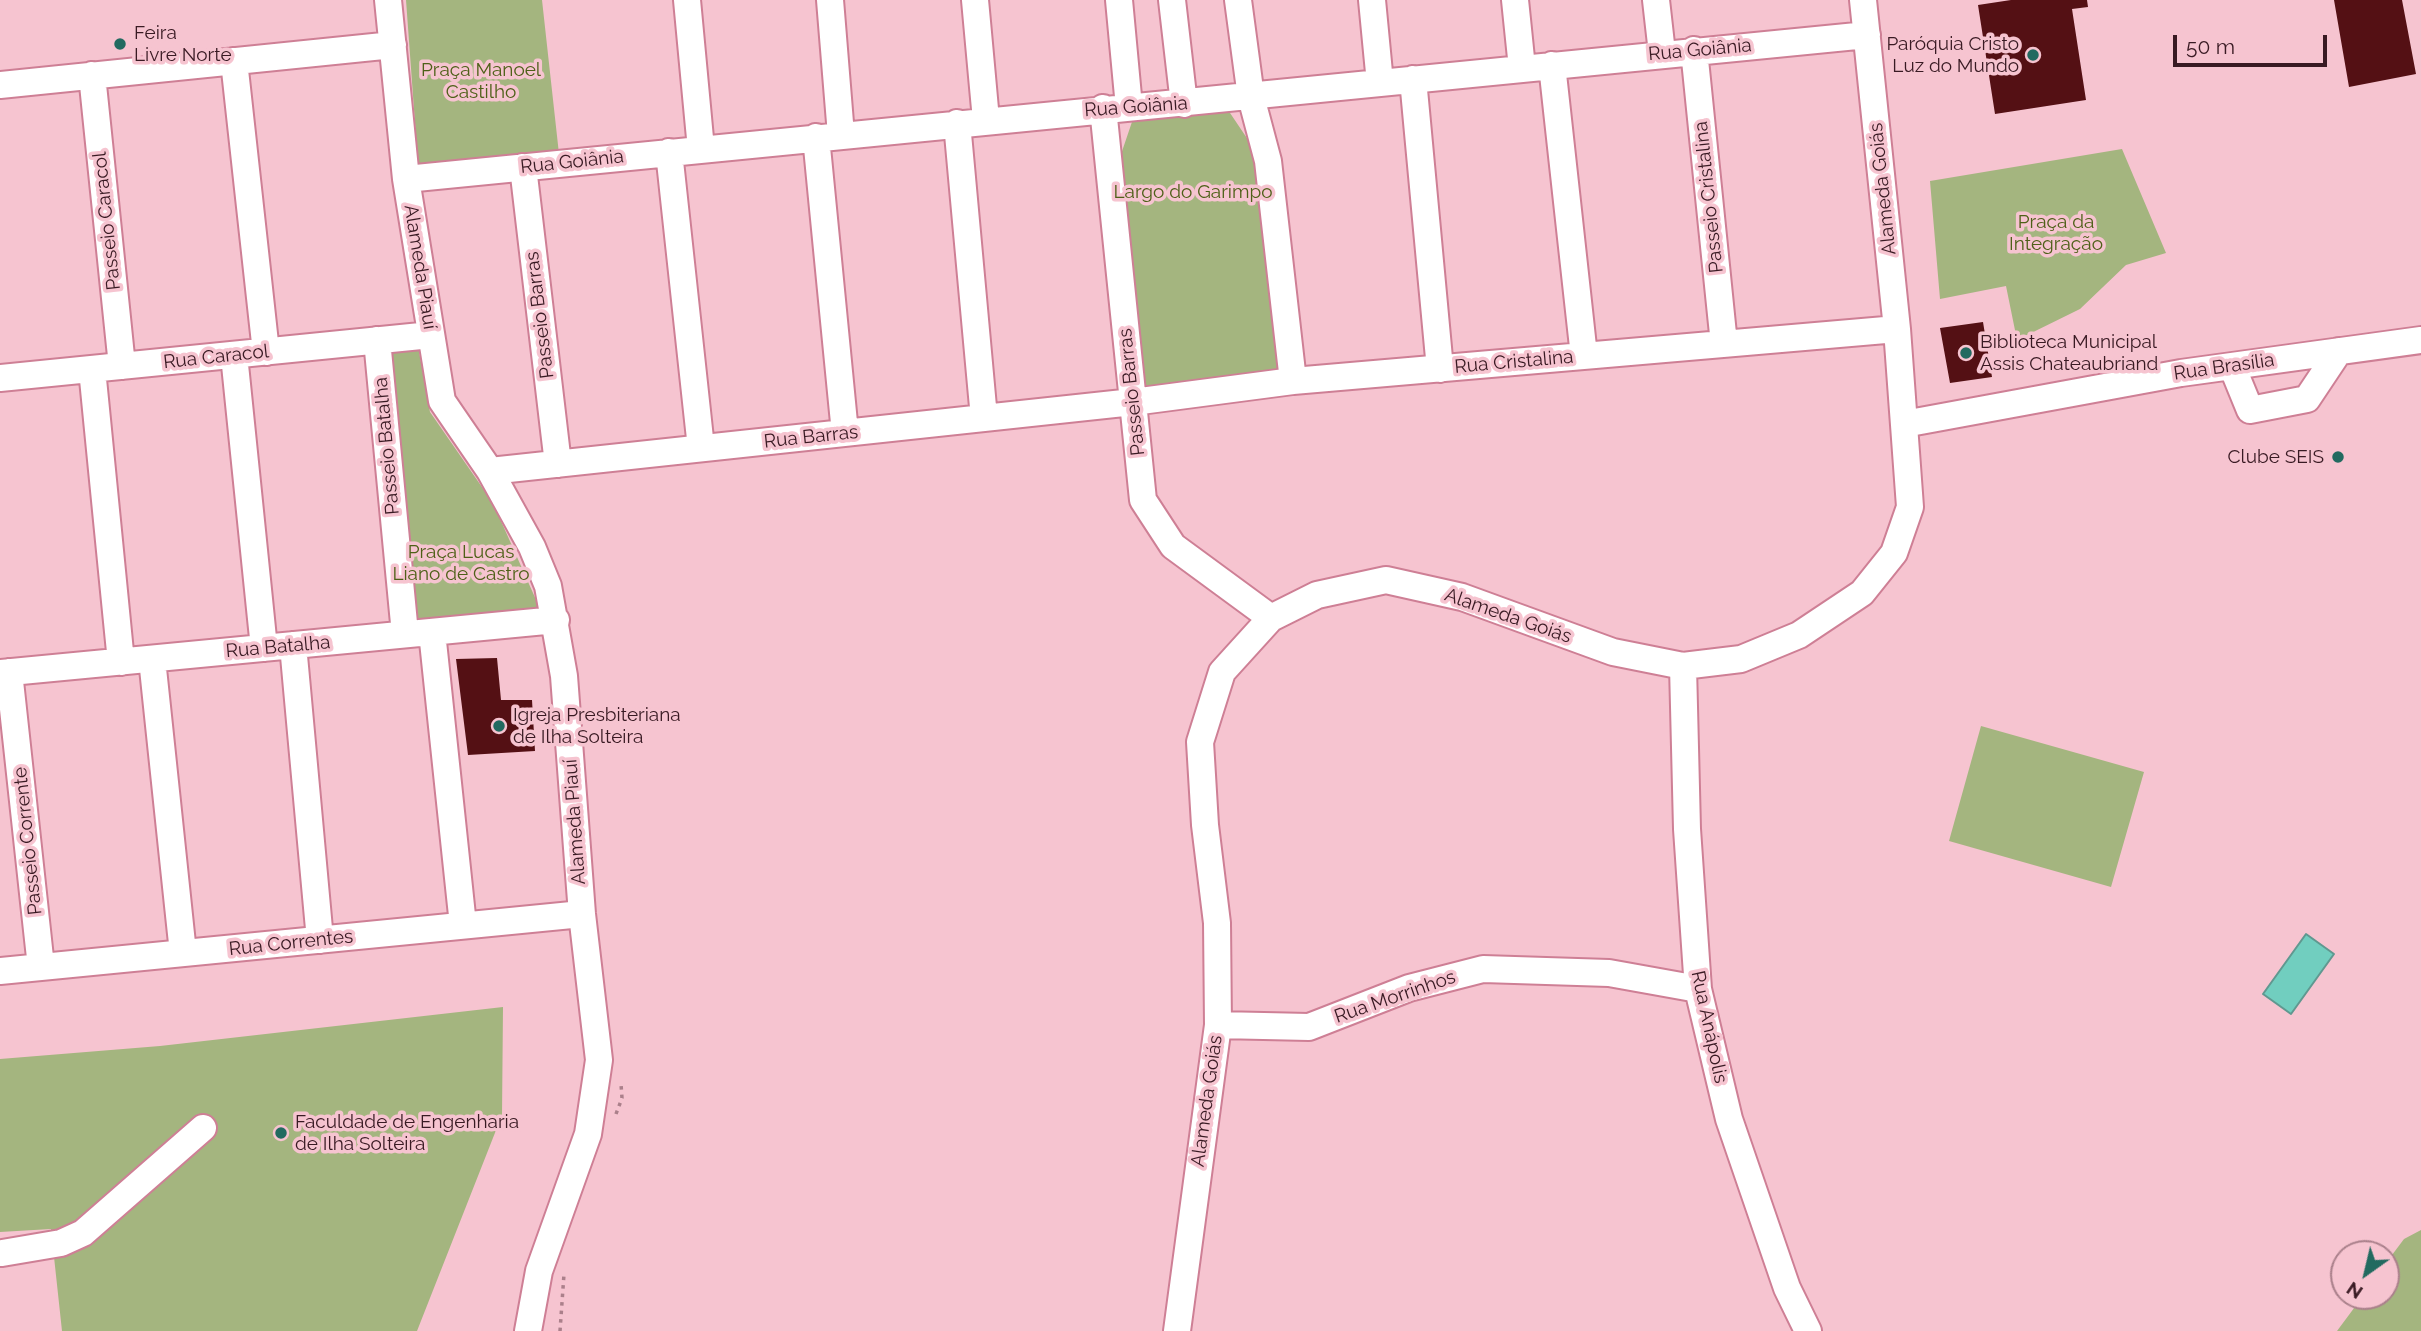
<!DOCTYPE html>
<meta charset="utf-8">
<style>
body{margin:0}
#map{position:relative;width:2421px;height:1331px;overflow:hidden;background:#f6c4d0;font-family:Raleway,sans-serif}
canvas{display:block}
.north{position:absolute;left:2330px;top:1240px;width:70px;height:70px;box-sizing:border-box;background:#f6c4d0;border:2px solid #aa808b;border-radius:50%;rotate:214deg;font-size:19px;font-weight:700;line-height:28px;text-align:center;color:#391a23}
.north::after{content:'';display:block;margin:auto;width:24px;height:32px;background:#226a60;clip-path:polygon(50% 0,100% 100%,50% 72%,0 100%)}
.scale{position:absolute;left:2173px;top:35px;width:154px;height:32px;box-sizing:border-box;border:4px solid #391a23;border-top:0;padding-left:9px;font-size:21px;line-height:24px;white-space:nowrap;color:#391a23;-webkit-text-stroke:5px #f6c4d0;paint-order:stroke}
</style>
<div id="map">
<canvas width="2421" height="1331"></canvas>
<div class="north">N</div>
<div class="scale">50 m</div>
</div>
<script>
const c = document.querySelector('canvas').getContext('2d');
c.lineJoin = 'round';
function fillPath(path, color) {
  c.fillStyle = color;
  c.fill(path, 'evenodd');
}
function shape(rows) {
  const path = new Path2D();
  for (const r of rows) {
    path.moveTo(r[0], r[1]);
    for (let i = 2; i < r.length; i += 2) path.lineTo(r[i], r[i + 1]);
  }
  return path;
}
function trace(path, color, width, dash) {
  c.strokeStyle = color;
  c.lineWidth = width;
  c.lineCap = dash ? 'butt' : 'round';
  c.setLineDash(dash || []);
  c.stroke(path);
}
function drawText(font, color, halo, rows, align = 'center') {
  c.font = font + ' Raleway,sans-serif';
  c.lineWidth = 7;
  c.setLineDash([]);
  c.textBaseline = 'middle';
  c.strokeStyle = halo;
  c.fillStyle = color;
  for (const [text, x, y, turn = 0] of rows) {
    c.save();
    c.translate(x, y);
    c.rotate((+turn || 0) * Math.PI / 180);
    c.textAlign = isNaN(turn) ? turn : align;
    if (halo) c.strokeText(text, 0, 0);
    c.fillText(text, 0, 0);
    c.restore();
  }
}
fillPath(shape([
 [406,0,542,0,559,154,418,164],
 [1226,107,1263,162,1284,376,1141,389,1116,169,1134,116],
 [2122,149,2166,253,2126,265,2080,309,2017,340,2006,286,1940,299,1930,181],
 [418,346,430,412,493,503,541,611,413,622,384,350],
 [1981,726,2144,772,2111,887,1949,841],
 [503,1007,502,1115,417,1331,62,1331,51,1229,0,1232,0,1059,160,1046],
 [2421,1230,2421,1331,2337,1331,2363,1296,2386,1296,2386,1263,2404,1239]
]), '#a4b57f');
const water = shape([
 [2306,934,2334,954,2291,1014,2263,994,2306,934]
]);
fillPath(water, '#71cebf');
trace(water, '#609890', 2);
fillPath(shape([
 [2011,0,2087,0,2088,7,2072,9,2086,100,1995,114,1978,5],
 [2334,0,2402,0,2416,74,2349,87],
 [1983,322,1992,377,1950,383,1940,328],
 [497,658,501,700,532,700,535,751,468,755,456,659]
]), '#541014');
const minor = shape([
 [388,0,406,179,442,401,490,471,532,547,548,586,564,676,582,914,599,1060,588,1134,539,1271,528,1331],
 [687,0,701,149],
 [830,0,841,135],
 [975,0,986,120],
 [1119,0,1129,107],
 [1172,0,1184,104],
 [1238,0,1251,97,1268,161,1293,381],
 [1372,0,1380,83],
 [1515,0,1522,68],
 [1656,0,1662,53],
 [1694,50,1724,344],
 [234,61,266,352],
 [1552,65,1584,356],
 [92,75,122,366],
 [1413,79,1440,369],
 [0,85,393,45],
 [1103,108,1143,500,1173,546,1271,618],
 [957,123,984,418],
 [816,137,845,433],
 [669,152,701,448],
 [523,167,558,464],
 [406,179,1867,35],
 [377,340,405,634],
 [234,355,264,648],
 [2232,366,2250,410,2307,399,2339,351],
 [92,369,121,662],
 [0,378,431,335],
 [1904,424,2181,373,2421,340],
 [490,471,1133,402,1293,381,1897,329],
 [432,632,463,925],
 [293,645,320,940],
 [152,659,183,953],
 [1683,666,1687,829,1698,989,1729,1119,1787,1288,1808,1331],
 [9,672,41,967],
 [0,673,556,620],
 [0,971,582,914],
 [1218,1025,1309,1027,1409,988,1483,969,1609,973,1698,989],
 [2,1253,61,1243,83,1233,203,1128],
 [1177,1331,1218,1025,1217,923,1205,825,1200,742,1222,672,1271,618,1317,595,1386,580,1462,597,1613,652,1683,666,1741,659,1799,635,1862,593,1894,553,1910,507,1897,329,1863,0]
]);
trace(minor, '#ce7f95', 30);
trace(shape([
 [616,1114,622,1098,621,1084],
 [560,1331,564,1274]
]), '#ab808b', 3.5, [3.5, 5]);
trace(minor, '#fff', 26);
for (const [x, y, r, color] of [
 [120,44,7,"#226a60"],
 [2033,55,7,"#226a60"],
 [1966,353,7,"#226a60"],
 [2338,457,7,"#226a60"],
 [499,726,7,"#226a60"],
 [281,1133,7,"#226a60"]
]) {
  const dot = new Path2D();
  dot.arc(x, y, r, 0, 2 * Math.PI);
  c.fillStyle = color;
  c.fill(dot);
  trace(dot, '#f6c4d0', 2.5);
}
drawText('19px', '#391a23', '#f6c4d0', [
 ["Feira",134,33],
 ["Livre Norte",134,55],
 ["Paróquia Cristo",2019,44,"right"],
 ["Luz do Mundo",2019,66,"right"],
 ["Biblioteca Municipal",1980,342],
 ["Assis Chateaubriand",1980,364],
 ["Clube SEIS",2324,457,"right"],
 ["Igreja Presbiteriana",513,715],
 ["de Ilha Solteira",513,737],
 ["Faculdade de Engenharia",295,1122],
 ["de Ilha Solteira",295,1144]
], 'left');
drawText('19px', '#391a23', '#f6c4d0', [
 ["Rua Goiânia",1700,50,-5],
 ["Rua Goiânia",1136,107,-4],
 ["Rua Goiânia",572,162,-6],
 ["Alameda Goiás",1883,189,-96],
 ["Passeio Cristalina",1709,197,-96],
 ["Passeio Caracol",107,221,-96],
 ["Alameda Piauí",420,267,81],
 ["Passeio Barras",540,315,-97],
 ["Rua Caracol",216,357,-6],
 ["Rua Cristalina",1514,362,-5],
 ["Rua Brasília",2224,367,-8],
 ["Passeio Barras",1132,392,-96],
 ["Rua Barras",811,437,-6],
 ["Passeio Batalha",387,446,-95],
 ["Alameda Goiás",1508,616,19],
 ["Rua Batalha",278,647,-5],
 ["Alameda Piauí",575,822,-94],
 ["Passeio Corrente",28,841,-96],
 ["Rua Correntes",291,943,-6],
 ["Rua Morrinhos",1395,997,-19],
 ["Rua Anápolis",1709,1027,78],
 ["Alameda Goiás",1207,1101,-82]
]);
drawText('19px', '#4e6018', '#f6c4d0', [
 ["Praça Manoel",481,70],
 ["Castilho",481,92],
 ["Largo do Garimpo",1193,192],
 ["Praça da",2056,222],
 ["Integração",2056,244],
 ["Praça Lucas",461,552],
 ["Liano de Castro",461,574]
]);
</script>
